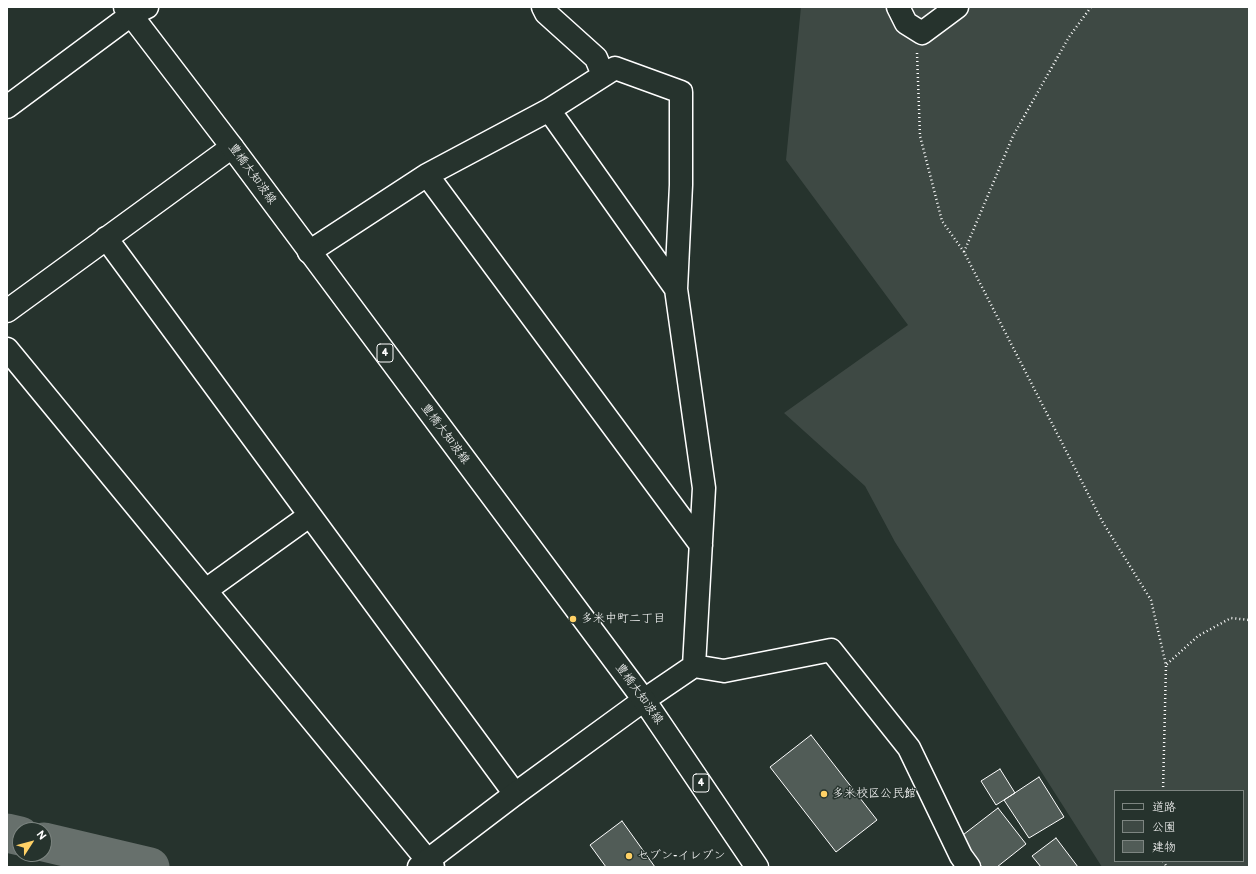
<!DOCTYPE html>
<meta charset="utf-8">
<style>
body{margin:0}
#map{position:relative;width:1256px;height:874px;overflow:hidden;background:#26332d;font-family:"Balsamiq Sans","Klee One",sans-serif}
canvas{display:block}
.frame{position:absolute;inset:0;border:8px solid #fff;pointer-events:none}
.legend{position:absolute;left:1114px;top:790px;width:130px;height:72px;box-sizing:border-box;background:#26332d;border:1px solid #7d8581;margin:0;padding:5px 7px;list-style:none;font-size:12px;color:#fff}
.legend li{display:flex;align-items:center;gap:8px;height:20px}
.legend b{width:20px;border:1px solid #7d8581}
.north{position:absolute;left:12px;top:822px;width:40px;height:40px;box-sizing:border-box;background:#26332d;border:1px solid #7d8581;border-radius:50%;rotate:54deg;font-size:11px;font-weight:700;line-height:16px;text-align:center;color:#fff}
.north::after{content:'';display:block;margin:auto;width:14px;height:18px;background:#ffd166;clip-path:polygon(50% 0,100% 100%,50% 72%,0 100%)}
</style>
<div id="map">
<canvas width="1256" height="874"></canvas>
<div class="frame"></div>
<ul class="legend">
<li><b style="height:5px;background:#26332d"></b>道路</li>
<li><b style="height:11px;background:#3e4944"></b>公園</li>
<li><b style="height:11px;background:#515c57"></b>建物</li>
</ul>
<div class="north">N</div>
</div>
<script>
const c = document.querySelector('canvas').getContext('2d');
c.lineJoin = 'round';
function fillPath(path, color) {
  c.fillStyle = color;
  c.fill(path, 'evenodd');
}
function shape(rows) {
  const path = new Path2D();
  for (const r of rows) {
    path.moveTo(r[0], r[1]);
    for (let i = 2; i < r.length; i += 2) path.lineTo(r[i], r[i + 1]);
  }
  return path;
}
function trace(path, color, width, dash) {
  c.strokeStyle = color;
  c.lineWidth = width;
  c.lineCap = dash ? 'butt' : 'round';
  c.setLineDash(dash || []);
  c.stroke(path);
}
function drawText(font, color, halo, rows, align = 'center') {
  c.font = font + ' "Balsamiq Sans","Klee One",sans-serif';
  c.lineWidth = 3;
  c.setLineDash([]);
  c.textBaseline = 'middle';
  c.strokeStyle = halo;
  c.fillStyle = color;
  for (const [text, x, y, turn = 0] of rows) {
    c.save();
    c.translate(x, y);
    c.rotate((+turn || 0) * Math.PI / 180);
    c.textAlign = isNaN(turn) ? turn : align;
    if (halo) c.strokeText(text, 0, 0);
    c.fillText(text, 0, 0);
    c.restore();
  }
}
fillPath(shape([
 [801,7,1249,7,1249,867,1102,867,895,542,865,486,784,413,908,325,786,160],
 [1115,791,1243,791,1243,861,1115,861]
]), '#3e4944');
trace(shape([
 [7,833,20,836],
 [44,842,150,867]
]), '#67706c', 39);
const building = shape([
 [811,735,877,820,836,852,770,767,811,735],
 [1000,769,1015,793,996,805,981,781,1000,769],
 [1039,777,1064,817,1029,838,1004,800,1039,777],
 [998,808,1026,844,997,867,982,867,959,838,998,808],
 [622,821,655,867,606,867,590,845,622,821],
 [1056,838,1078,867,1041,867,1032,856,1056,838]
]);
fillPath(building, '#515c57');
trace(building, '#fff', 1);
const street = shape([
 [543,7,546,13,596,58,603,75],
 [898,7,906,23,922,33,957,7],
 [131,15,147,7],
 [549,110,676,289],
 [427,175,701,545],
 [106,238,515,794],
 [309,252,427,175,549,110,615,68,681,92,681,185,676,289,704,488,694,666,644,700],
 [7,311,232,147],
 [7,349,433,867],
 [206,590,309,516],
 [694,666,724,671,831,650,909,748,961,856,969,867]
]);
const secondary = shape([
 [7,107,131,15],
 [419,867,515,794,644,700]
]);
const primary = shape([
 [125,7,232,147,644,700,757,867]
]);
trace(street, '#fff', 25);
trace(secondary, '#fff', 25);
trace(primary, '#fff', 25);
trace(shape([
 [917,53,920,136,942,221,964,252,1102,521,1151,600,1166,665,1198,636,1231,618,1249,620],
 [964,252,1013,136,1069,37,1091,7],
 [1163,791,1166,665],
 [1163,861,1167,867]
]), '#fff', 2.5, [1, 3]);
trace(street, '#26332d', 22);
trace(secondary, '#26332d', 22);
trace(primary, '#26332d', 22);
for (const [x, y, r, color] of [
 [573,619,4,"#ffd166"],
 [824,794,4,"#ffd166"],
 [629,856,4,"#ffd166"]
]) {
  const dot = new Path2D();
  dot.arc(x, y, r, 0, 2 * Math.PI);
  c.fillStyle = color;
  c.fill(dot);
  trace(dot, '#26332d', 1.5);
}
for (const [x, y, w] of [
 [385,353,16],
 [701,783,16]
]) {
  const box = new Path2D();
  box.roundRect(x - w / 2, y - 9, w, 18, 3);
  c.fillStyle = '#26332d';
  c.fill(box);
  trace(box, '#fff', 1);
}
drawText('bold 11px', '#fff', null, [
 ["4",385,353],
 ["4",701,783]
]);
drawText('12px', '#fff', '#26332d', [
 ["豊橋大知波線",252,174,54],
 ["豊橋大知波線",445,434,53],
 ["豊橋大知波線",639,694,54]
]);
drawText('12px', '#fff', '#26332d', [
 ["多米中町二丁目",581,619],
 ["多米校区公民館",832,794],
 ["セブン-イレブン",637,856]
], 'left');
</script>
